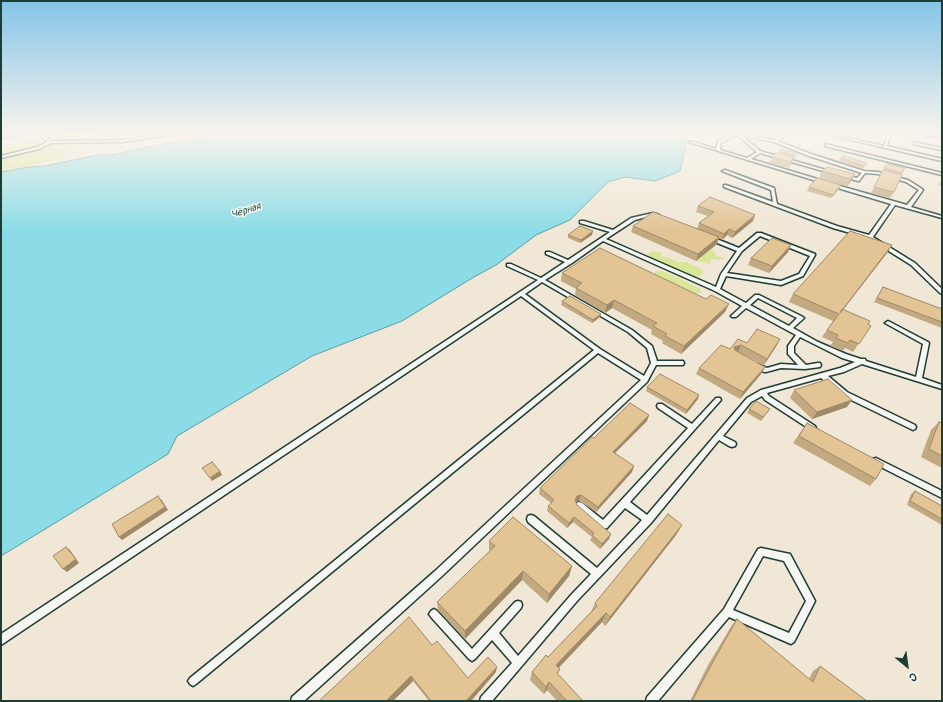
<!DOCTYPE html>
<meta charset="utf-8">
<style>
body{margin:0}
#map{position:relative;width:943px;height:702px;overflow:hidden;background:#f0e7d6;font-family:Pangolin,sans-serif}
canvas{display:block}
.frame{position:absolute;inset:0;border:2px solid #1f3d34;pointer-events:none}
.north{position:absolute;left:887px;top:646px;width:40px;height:40px;-webkit-text-stroke:3px #f6f6f2;paint-order:stroke;rotate:151deg;font-size:11px;font-weight:700;line-height:16px;text-align:center;color:#1f3d34}
.north::after{content:'';display:block;margin:auto;width:14px;height:18px;background:#1f3d34;clip-path:polygon(50% 0,100% 100%,50% 72%,0 100%)}
</style>
<div id="map">
<canvas width="943" height="702"></canvas>
<div class="frame"></div>
<div class="north">С</div>
</div>
<script>
const c = document.querySelector('canvas').getContext('2d');
c.lineJoin = 'round';
function fillPath(path, color) {
  c.fillStyle = color;
  c.fill(path, 'evenodd');
}
function shape(rows) {
  const path = new Path2D();
  for (const r of rows) {
    path.moveTo(r[0], r[1]);
    for (let i = 2; i < r.length; i += 2) path.lineTo(r[i], r[i + 1]);
  }
  return path;
}
function trace(path, color, width, dash) {
  c.strokeStyle = color;
  c.lineWidth = width;
  c.lineCap = dash ? 'butt' : 'round';
  c.setLineDash(dash || []);
  c.stroke(path);
}
function drawText(font, color, halo, rows, align = 'center') {
  c.font = font + ' Pangolin,sans-serif';
  c.lineWidth = 3;
  c.setLineDash([]);
  c.textBaseline = 'middle';
  c.strokeStyle = halo;
  c.fillStyle = color;
  for (const [text, x, y, turn = 0] of rows) {
    c.save();
    c.translate(x, y);
    c.rotate((+turn || 0) * Math.PI / 180);
    c.textAlign = isNaN(turn) ? turn : align;
    if (halo) c.strokeText(text, 0, 0);
    c.fillText(text, 0, 0);
    c.restore();
  }
}
fillPath(shape([
 [67,133,110,133,89,139,60,139,56,136],
 [38,141,48,143,73,144,77,147,64,153,64,158,1,171,1,145],
 [711,249,716,253,716,256,724,258,722,260,711,259,710,264,696,261],
 [652,251,662,253,661,256,670,258,677,262,686,262,700,268,704,272,697,278,650,257,647,254],
 [655,271,661,271,670,274,701,289,701,293,694,295,656,277,654,273]
]), '#d9e598');
const water = shape([
 [215,133,685,133,683,137,687,140,680,171,655,181,625,177,608,182,570,220,536,235,496,265,474,277,402,321,312,356,177,436,168,454,1,556,1,172,28,167,45,166,98,155,111,155,215,133]
]);
fillPath(water, '#8bdce6');
trace(water, '#609c9f', 1);
const lane = shape([
 [20,133,25,133,1,139,1,137,20,133],
 [44,133,47,133,45,136,51,141,121,140,170,133,176,133,145,139,121,142,51,143,39,149,1,158,1,156,37,147,48,142,41,136,44,133],
 [735,133,740,133,774,140,786,133,789,133,778,141,811,154,864,171,878,172,908,180,922,189,923,190,911,207,942,216,942,218,895,205,873,237,915,263,942,289,942,294,940,293,911,265,868,238,833,228,724,187,724,185,726,185,773,202,771,190,722,171,725,170,774,188,777,204,837,226,869,235,891,204,831,186,831,184,833,184,907,205,919,190,906,182,878,174,865,173,859,181,858,181,844,177,843,176,845,175,857,178,862,173,809,156,774,142,741,135,760,151,833,172,830,173,760,153,751,159,824,181,824,183,823,183,689,142,691,141,716,149,718,141,735,133],
 [737,135,757,152,747,158,720,150,721,143,737,135],
 [821,133,826,133,884,146,888,133,891,133,887,146,942,159,942,161,821,133],
 [930,134,942,136,942,138,930,136,930,134],
 [913,142,942,148,942,150,913,144,913,142],
 [825,144,942,173,942,175,825,146,825,144],
 [653,213,659,215,657,216,653,215,635,220,606,239,716,287,721,274,737,251,710,240,710,238,714,238,739,248,757,233,761,233,815,254,815,255,803,276,781,285,726,276,720,289,746,303,755,295,759,295,803,317,804,318,803,319,793,328,818,342,846,354,861,359,865,359,866,361,916,377,923,344,885,323,888,321,890,322,928,342,929,343,922,378,942,385,942,389,862,364,844,372,828,376,847,392,915,425,916,427,915,429,913,430,911,429,843,396,821,378,767,393,769,396,815,426,816,428,815,430,813,431,811,430,765,400,762,396,751,402,723,436,735,442,736,444,735,446,732,447,729,446,719,440,651,523,577,601,492,701,480,701,481,697,512,663,492,640,475,659,472,661,469,659,431,617,429,614,431,611,434,609,437,611,472,649,515,602,518,601,521,602,522,605,521,608,499,633,518,656,571,595,591,574,528,522,527,519,528,516,531,515,534,516,597,568,642,520,625,508,607,528,604,529,601,528,576,509,575,506,576,503,579,502,582,503,603,520,688,428,658,408,657,406,658,404,662,404,692,424,716,398,720,398,721,400,630,502,647,515,747,398,761,390,840,368,855,362,842,358,800,337,794,346,794,353,806,365,818,363,820,363,821,365,820,367,805,369,781,368,766,372,764,372,756,368,755,366,756,364,758,364,767,368,781,364,798,365,788,354,788,346,796,335,746,308,736,317,732,317,731,316,732,315,742,306,715,291,603,241,572,263,545,280,632,330,652,346,657,361,683,361,684,363,683,365,656,365,647,382,441,577,304,701,291,701,292,697,435,571,641,380,598,353,196,684,193,686,190,684,188,681,190,678,594,350,521,296,1,645,1,634,538,280,507,266,507,264,511,264,541,278,565,262,546,254,546,252,550,252,568,260,610,232,580,223,580,221,584,221,613,230,631,218,653,213],
 [760,236,810,256,799,274,781,281,727,273,742,251,760,236],
 [542,282,628,332,647,348,651,363,644,376,600,349,525,294,542,282],
 [758,298,797,318,789,326,750,305,758,298],
 [876,458,942,491,942,498,873,463,872,461,873,459,876,458],
 [761,548,790,554,815,601,794,642,791,644,729,617,658,701,646,701,647,697,724,609,758,549,761,548],
 [763,556,784,561,806,601,789,633,733,610,763,556]
]);
trace(lane, '#1f3d34', 3);
fillPath(lane, '#f6f6f2');
fillPath(shape([
 [779,151,797,154,794,159,793,159,791,164,788,168,769,163,772,157,778,153],
 [841,158,867,163,863,169,839,161],
 [887,164,905,168,894,192,890,198,871,193],
 [822,171,855,174,851,181,847,186,819,178],
 [942,179,942,186,939,185],
 [809,187,839,189,831,198,807,191],
 [698,206,753,221,732,238,727,235,722,240,719,238,717,244,696,261,631,232,633,226,697,229,699,223,708,216,696,212],
 [568,235,592,235,580,243,568,238],
 [791,245,788,252,769,273,748,265,751,258],
 [892,245,887,253,843,310,871,326,853,352,845,348,843,351,830,346,833,342,822,337,827,330,833,321,789,302,793,294],
 [562,273,725,312,681,354,662,343,663,341,651,334,652,330,612,308,605,313,575,295,576,289,561,281],
 [883,287,942,309,942,328,874,302],
 [562,301,601,314,600,317,592,323,561,305],
 [747,343,777,345,764,365,740,353,765,367,761,374,740,399,696,374,699,368,730,349],
 [647,387,699,395,698,399,686,414,646,391],
 [794,390,847,407,812,419,790,398],
 [749,409,770,409,761,421,747,413],
 [649,415,647,421,615,453,634,466,632,472,596,512,579,501,575,502,577,505,609,539,600,549,590,540,592,537,573,522,567,528,547,511,548,506,551,503,539,494,540,488,594,438],
 [939,422,942,423,942,468,921,457,931,430],
 [807,423,876,479,870,486,793,443],
 [915,491,942,506,942,525,907,505,911,494],
 [682,525,676,535,605,626,602,622,559,668,560,669,558,674,583,701,557,701,547,690,544,694,530,680,532,672,548,657,591,612,595,603],
 [489,541,572,566,569,576,547,603,522,580,465,639,438,610,437,602,490,551,489,550],
 [737,619,809,679,813,671,820,666,867,701,690,701,708,665,732,625],
 [432,645,468,678,496,672,471,701,429,701,413,681,393,701]
]), '#c2a980');
fillPath(shape([
 [794,157,791,164,788,168,790,162],
 [855,174,851,181,847,186,850,179],
 [841,185,839,189,831,198,833,195],
 [755,215,753,221,732,238,735,232],
 [729,229,727,235,722,240,724,234],
 [593,231,592,235,580,243,581,240],
 [719,237,717,244,696,261,698,254],
 [791,245,788,252,769,273,772,266],
 [892,245,887,253,835,320,840,313],
 [614,300,612,308,605,313,607,305],
 [729,304,725,312,681,354,684,346],
 [601,314,600,317,592,323,593,320],
 [780,339,777,345,764,365,767,359],
 [741,345,738,352,731,353,734,347],
 [765,367,761,374,740,399,743,392],
 [699,395,698,399,686,414,687,410],
 [852,400,847,407,812,419,817,412],
 [649,415,647,421,611,457,613,452],
 [634,466,632,472,596,512,598,507],
 [220,471,222,475,212,481,210,478],
 [581,495,579,501,576,502,575,500,577,496],
 [161,499,168,510,122,540,119,537],
 [574,517,573,522,567,528,569,523],
 [682,525,676,535,605,626,610,617],
 [611,534,609,539,600,549,602,544],
 [66,547,70,550,79,563,67,572,63,569],
 [572,566,569,576,547,603,549,594],
 [523,571,522,580,465,639,465,631],
 [606,613,602,622,553,673,556,665],
 [497,667,496,672,471,701,466,701],
 [411,676,413,681,393,701,386,701],
 [549,682,547,690,544,694,546,687]
]), '#9e8968');
const building = shape([
 [781,149,797,154,796,156,779,151,781,149],
 [776,153,794,157,790,162,772,157,776,153],
 [843,156,867,163,864,166,841,158,843,156],
 [887,164,905,168,902,173,884,168,887,164],
 [827,167,855,174,850,179,822,171,827,167],
 [883,170,902,175,894,192,874,187,883,170],
 [817,178,841,185,833,195,809,187,817,178],
 [710,197,755,215,735,232,729,229,724,234,699,223,714,212,698,206,710,197],
 [653,212,719,237,698,254,633,226,653,212],
 [580,226,593,231,581,240,568,235,580,226],
 [850,231,892,245,840,313,842,309,870,321,868,324,871,326,859,344,850,340,848,343,836,338,838,335,827,330,839,314,793,294,850,231],
 [772,238,791,245,772,266,751,258,772,238],
 [600,248,706,299,711,295,729,304,684,346,665,336,667,334,653,326,657,323,614,300,607,305,576,288,582,283,562,273,600,248],
 [883,287,942,309,942,322,877,298,883,287],
 [570,296,601,314,593,320,562,301,570,296],
 [757,329,780,339,767,359,741,345,734,347,735,350,765,367,743,392,699,368,721,345,730,349,738,339,747,343,757,329],
 [660,374,699,395,687,410,647,387,660,374],
 [828,379,852,400,817,412,794,390,828,379],
 [756,401,770,409,763,417,749,409,756,401],
 [630,403,649,415,613,452,634,466,598,507,581,495,577,496,575,500,577,505,611,534,602,544,592,535,594,533,574,517,569,523,548,506,554,500,540,488,592,437,594,438,630,403],
 [939,422,942,423,942,456,929,449,939,422],
 [807,423,884,464,876,479,799,436,807,423],
 [212,462,220,471,210,478,202,468,212,462],
 [915,491,942,506,942,519,910,501,915,491],
 [158,496,165,507,119,537,112,524,158,496],
 [668,514,682,525,610,617,606,613,556,665,560,669,557,673,583,701,567,701,549,682,546,687,532,672,546,655,548,657,597,606,595,603,668,514],
 [513,517,572,566,549,594,523,571,465,631,437,602,495,546,489,541,513,517],
 [66,547,76,559,63,569,53,556,66,547],
 [409,617,432,645,437,641,468,678,488,657,497,667,466,701,431,701,411,676,386,701,319,701,409,617],
 [737,619,813,682,820,666,867,701,692,701,714,660,737,619]
]);
fillPath(building, '#e2c495');
trace(building, '#9e8968', 1);
const sky = c.createLinearGradient(0, 0, 0, 231);
sky.addColorStop(0, '#83c4e7');
sky.addColorStop(0.58, '#f8f4ed');
sky.addColorStop(1, '#f8f4ed00');
c.fillStyle = sky;
c.fillRect(0, 0, 943, 231);
drawText('italic 10px', '#355d58', '#f6f6f2', [
 ["Чёрная",246,211,-18]
]);
</script>
